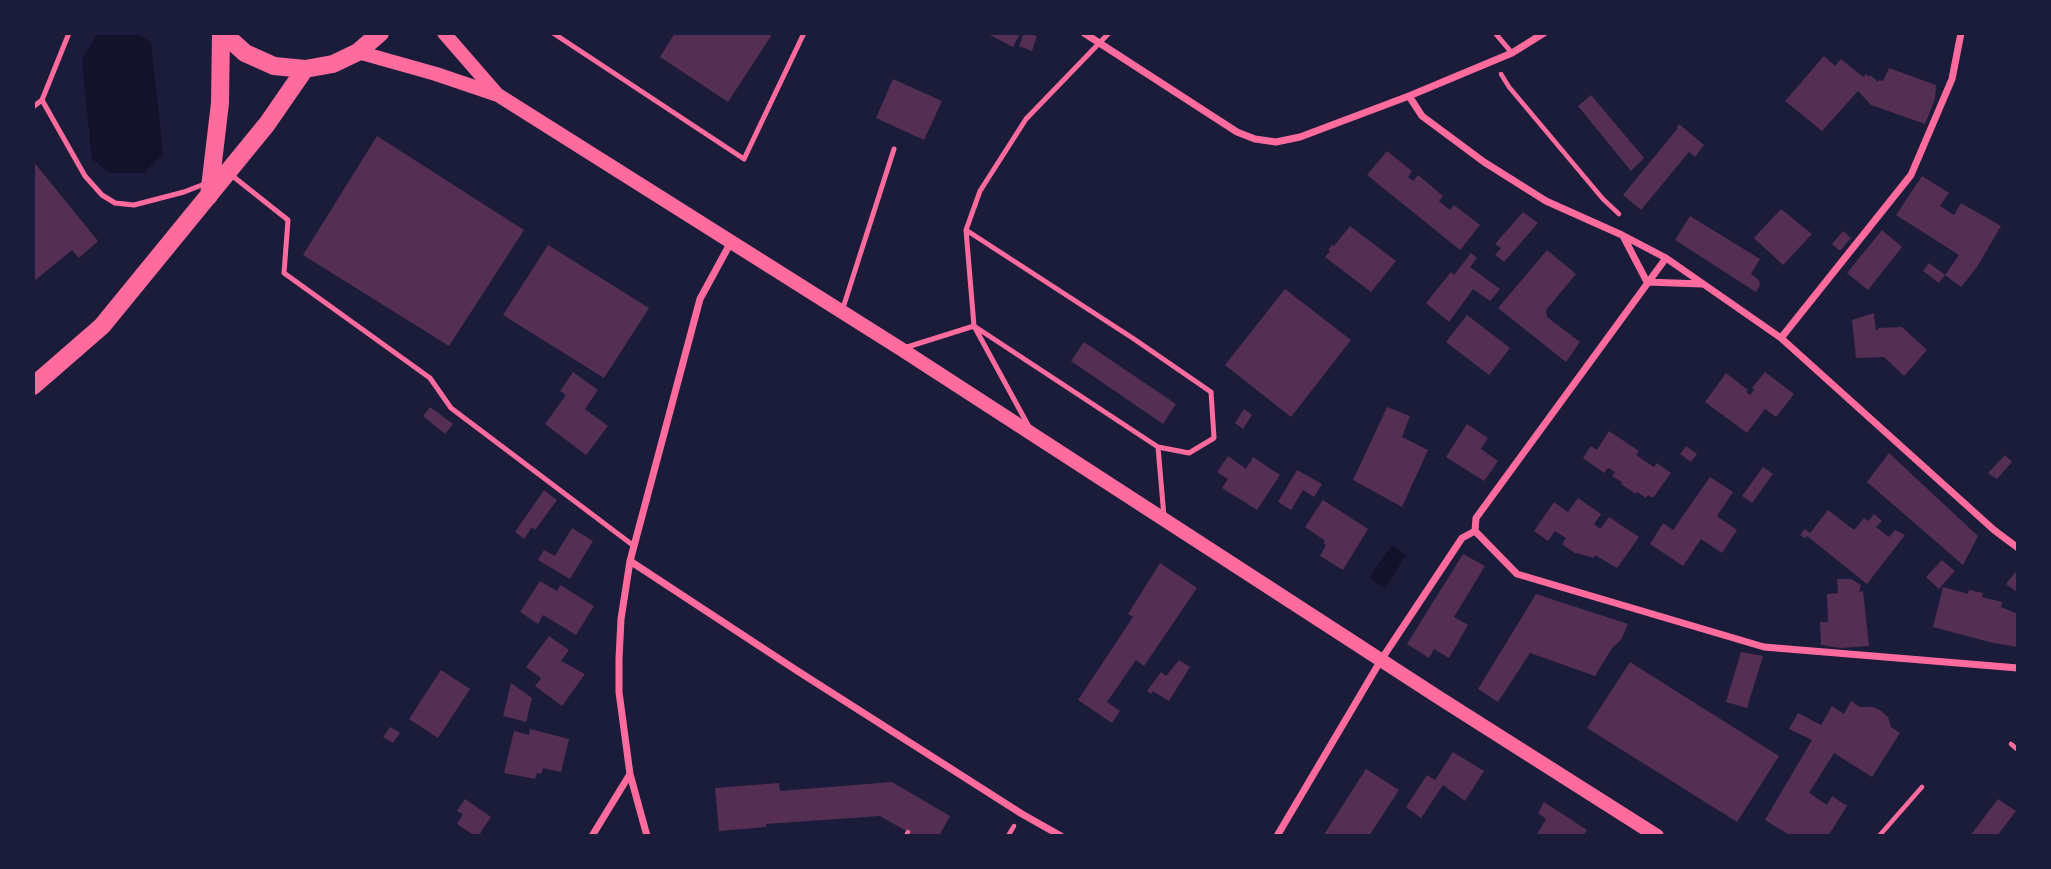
<!DOCTYPE html>
<style>
body{margin:0}
#map{position:relative;width:2051px;height:869px;overflow:hidden;background:#1b1b3a;font-family:"Source Serif 4",serif}
canvas{display:block}
.frame{position:absolute;inset:0;border:35px solid #1b1b3a;pointer-events:none}
</style>
<div id="map">
<canvas width="2051" height="869"></canvas>
<div class="frame"></div>
</div>
<script>
const c = document.querySelector('canvas').getContext('2d');
c.lineJoin = 'round';
function fillPath(path, color) {
  c.fillStyle = color;
  c.fill(path, 'evenodd');
}
function shape(rows) {
  const path = new Path2D();
  for (const r of rows) {
    path.moveTo(r[0], r[1]);
    for (let i = 2; i < r.length; i += 2) path.lineTo(r[i], r[i + 1]);
  }
  return path;
}
function trace(path, color, width, dash) {
  c.strokeStyle = color;
  c.lineWidth = width;
  c.lineCap = dash ? 'butt' : 'round';
  c.setLineDash(dash || []);
  c.stroke(path);
}
fillPath(shape([
 [115,33,136,33,151,42,163,154,144,173,110,173,92,159,82,60,96,35],
 [1392,545,1406,555,1385,588,1369,578]
]), '#12122b');
fillPath(shape([
 [675,33,773,33,728,102,660,57],
 [986,33,1020,33,1013,47],
 [1024,33,1037,36,1032,51,1019,46],
 [1824,56,1835,66,1841,59,1863,77,1866,74,1869,77,1870,75,1878,82,1879,80,1883,81,1889,68,1936,85,1935,99,1925,124,1871,105,1858,91,1822,131,1785,101],
 [893,79,942,101,924,140,876,118],
 [1591,95,1644,158,1631,171,1578,106],
 [1679,124,1704,145,1695,157,1689,152,1641,210,1623,195,1678,128,1677,127],
 [377,136,524,230,449,346,303,255],
 [1387,151,1412,171,1408,177,1413,181,1418,175,1443,196,1439,201,1450,210,1454,205,1480,225,1460,250,1367,175],
 [33,161,98,241,79,258,72,250,33,282],
 [1922,176,1949,193,1940,206,1954,215,1961,203,2001,226,1977,267,1961,287,1945,275,1959,255,1896,215],
 [1781,209,1812,234,1783,265,1754,238],
 [1523,212,1538,223,1504,262,1495,255,1501,248,1495,244],
 [1690,216,1760,259,1751,274,1759,280,1760,285,1756,292,1675,240],
 [1350,226,1396,261,1371,292,1325,257,1330,251,1328,250,1332,245,1334,246],
 [1882,230,1902,247,1868,290,1847,273],
 [1843,231,1851,238,1840,251,1832,244],
 [548,245,649,308,604,378,503,315],
 [1547,250,1576,274,1546,310,1547,317,1580,342,1566,362,1498,308],
 [1471,253,1477,258,1470,267,1500,289,1490,301,1473,289,1449,322,1426,303,1451,272,1454,275],
 [1929,263,1945,275,1939,283,1923,271],
 [1285,289,1351,340,1291,417,1225,365],
 [1874,313,1876,331,1879,328,1902,327,1927,350,1904,376,1884,357,1856,358,1852,320],
 [1467,315,1510,348,1489,375,1446,342],
 [1084,342,1176,404,1163,424,1071,361],
 [573,372,598,390,585,409,608,426,586,455,545,424,566,395,560,391],
 [1765,372,1794,394,1776,417,1765,409,1747,433,1705,402,1726,373,1748,390,1746,392,1750,395,1754,390,1752,388],
 [430,407,453,424,445,434,423,416],
 [1387,407,1410,416,1402,437,1428,450,1402,507,1353,480],
 [1244,409,1252,415,1243,429,1235,423],
 [1467,424,1488,438,1481,449,1498,461,1484,481,1446,457],
 [1609,431,1639,451,1636,455,1654,467,1657,463,1671,473,1653,498,1648,495,1646,498,1637,492,1636,494,1621,484,1622,482,1612,476,1615,472,1608,468,1604,473,1583,458,1591,446,1597,450],
 [1686,446,1697,454,1691,462,1680,454],
 [1889,453,1978,536,1963,565,1867,482],
 [2005,455,2012,462,1997,479,1988,473],
 [1228,456,1246,469,1253,457,1280,475,1257,510,1222,488,1228,479,1217,472],
 [1763,467,1773,474,1752,503,1742,496],
 [1297,470,1322,484,1314,497,1303,490,1291,510,1278,502],
 [1710,477,1733,492,1717,516,1737,530,1722,553,1701,539,1683,566,1650,544,1663,523,1673,530],
 [544,490,557,500,535,530,532,527,524,539,515,532],
 [1578,498,1601,514,1594,524,1600,529,1609,517,1639,537,1617,568,1595,555,1593,558,1577,553,1576,554,1562,544,1566,538,1555,531,1548,541,1534,531,1554,502,1568,512],
 [1323,500,1368,529,1343,570,1320,556,1326,545,1324,544,1324,540,1305,527],
 [1828,510,1854,530,1864,518,1868,521,1874,514,1882,521,1876,527,1889,537,1895,530,1905,535,1867,584,1807,536,1805,538,1800,535,1805,529,1810,533],
 [572,528,593,541,570,579,538,560,544,550,555,556],
 [1463,554,1485,566,1454,617,1468,625,1449,658,1434,649,1429,658,1407,644],
 [1942,560,1955,571,1939,589,1926,577],
 [1160,563,1197,588,1144,666,1136,660,1107,702,1120,711,1112,723,1078,700,1133,617,1128,614],
 [2018,569,2018,593,2006,584],
 [1837,579,1851,579,1861,585,1859,592,1863,591,1869,646,1841,648,1821,645,1820,622,1828,622,1827,594,1838,593],
 [540,581,557,591,560,585,594,606,576,635,543,615,538,624,520,612],
 [1943,587,1968,594,1969,590,1983,593,1982,597,2002,602,2001,607,2018,614,2018,647,1993,643,1933,627],
 [1536,594,1628,624,1621,640,1612,648,1595,676,1530,653,1498,702,1478,689],
 [549,636,569,650,561,661,585,674,562,706,535,686,541,678,526,667],
 [1741,652,1763,656,1747,708,1726,702],
 [1179,660,1190,667,1169,701,1153,691,1151,694,1147,691,1161,672,1166,676],
 [1630,662,1779,756,1737,822,1587,728],
 [441,670,470,689,438,738,409,719],
 [511,683,532,698,526,722,503,716],
 [1851,701,1860,707,1873,707,1880,710,1888,717,1891,727,1900,733,1872,777,1834,753,1809,793,1827,805,1832,796,1847,806,1828,836,1791,836,1765,820,1812,740,1789,729,1798,713,1821,725,1832,706,1844,714],
 [390,727,400,733,393,743,383,737],
 [530,729,569,739,561,772,543,768,541,774,537,773,535,779,504,773,514,731,529,735],
 [1453,752,1484,771,1465,801,1443,785,1421,818,1406,807,1427,775,1435,780],
 [1366,769,1399,790,1369,836,1323,836],
 [892,782,950,816,939,836,915,836,880,816,766,824,766,827,719,831,715,788,779,783,780,791],
 [465,799,491,817,480,833,485,836,475,836,457,824,463,814,457,811],
 [1998,799,2016,811,1997,836,1970,836],
 [1544,802,1587,830,1583,836,1536,836,1546,819,1538,813]
]), '#542f53');
trace(shape([
 [1501,74,1509,87,1603,199,1619,214],
 [2011,744,2018,750],
 [906,836,908,832],
 [1008,836,1014,826],
 [1879,836,1922,787]
]), '#ff6b9d', 4.5);
trace(shape([
 [553,33,744,159,804,33],
 [1495,33,1512,53],
 [42,100,85,176,102,195,115,203,134,205,184,192,207,183],
 [33,107,42,100,69,33],
 [230,174,288,220,284,273,430,378,451,408,634,546],
 [842,311,894,149],
 [904,348,974,326,1158,447,1189,453,1214,438,1211,392,1134,339,966,230],
 [1028,425,974,326,966,230,980,191,1026,119,1109,33],
 [1158,447,1164,517]
]), '#ff6b9d', 5);
trace(shape([
 [1084,33,1237,132,1255,139,1276,142,1300,137,1409,96,1422,116,1484,162,1546,201,1622,235,1666,258,1781,338,1994,530,2018,548],
 [1409,96,1512,53,1544,33],
 [1623,236,1647,282,1702,284],
 [1781,338,1911,175,1952,79,1961,33],
 [1475,531,1517,574,1764,647,2018,668],
 [630,561,796,670,1022,814,1061,836],
 [630,774,647,836],
 [592,836,630,774,619,692,619,659,621,619,630,561,700,299,731,242],
 [1277,836,1381,660,1462,538,1475,531,1476,518,1666,258]
]), '#ff6b9d', 7);
trace(shape([
 [444,33,497,94],
 [358,52,436,74,498,95,901,349,1441,699,1657,836]
]), '#ff6b9d', 14);
trace(shape([
 [223,33,245,53,274,66,305,69,333,64,358,52,380,33],
 [209,196,220,103,221,33],
 [33,386,102,326,267,124,305,69]
]), '#ff6b9d', 18);
</script>
